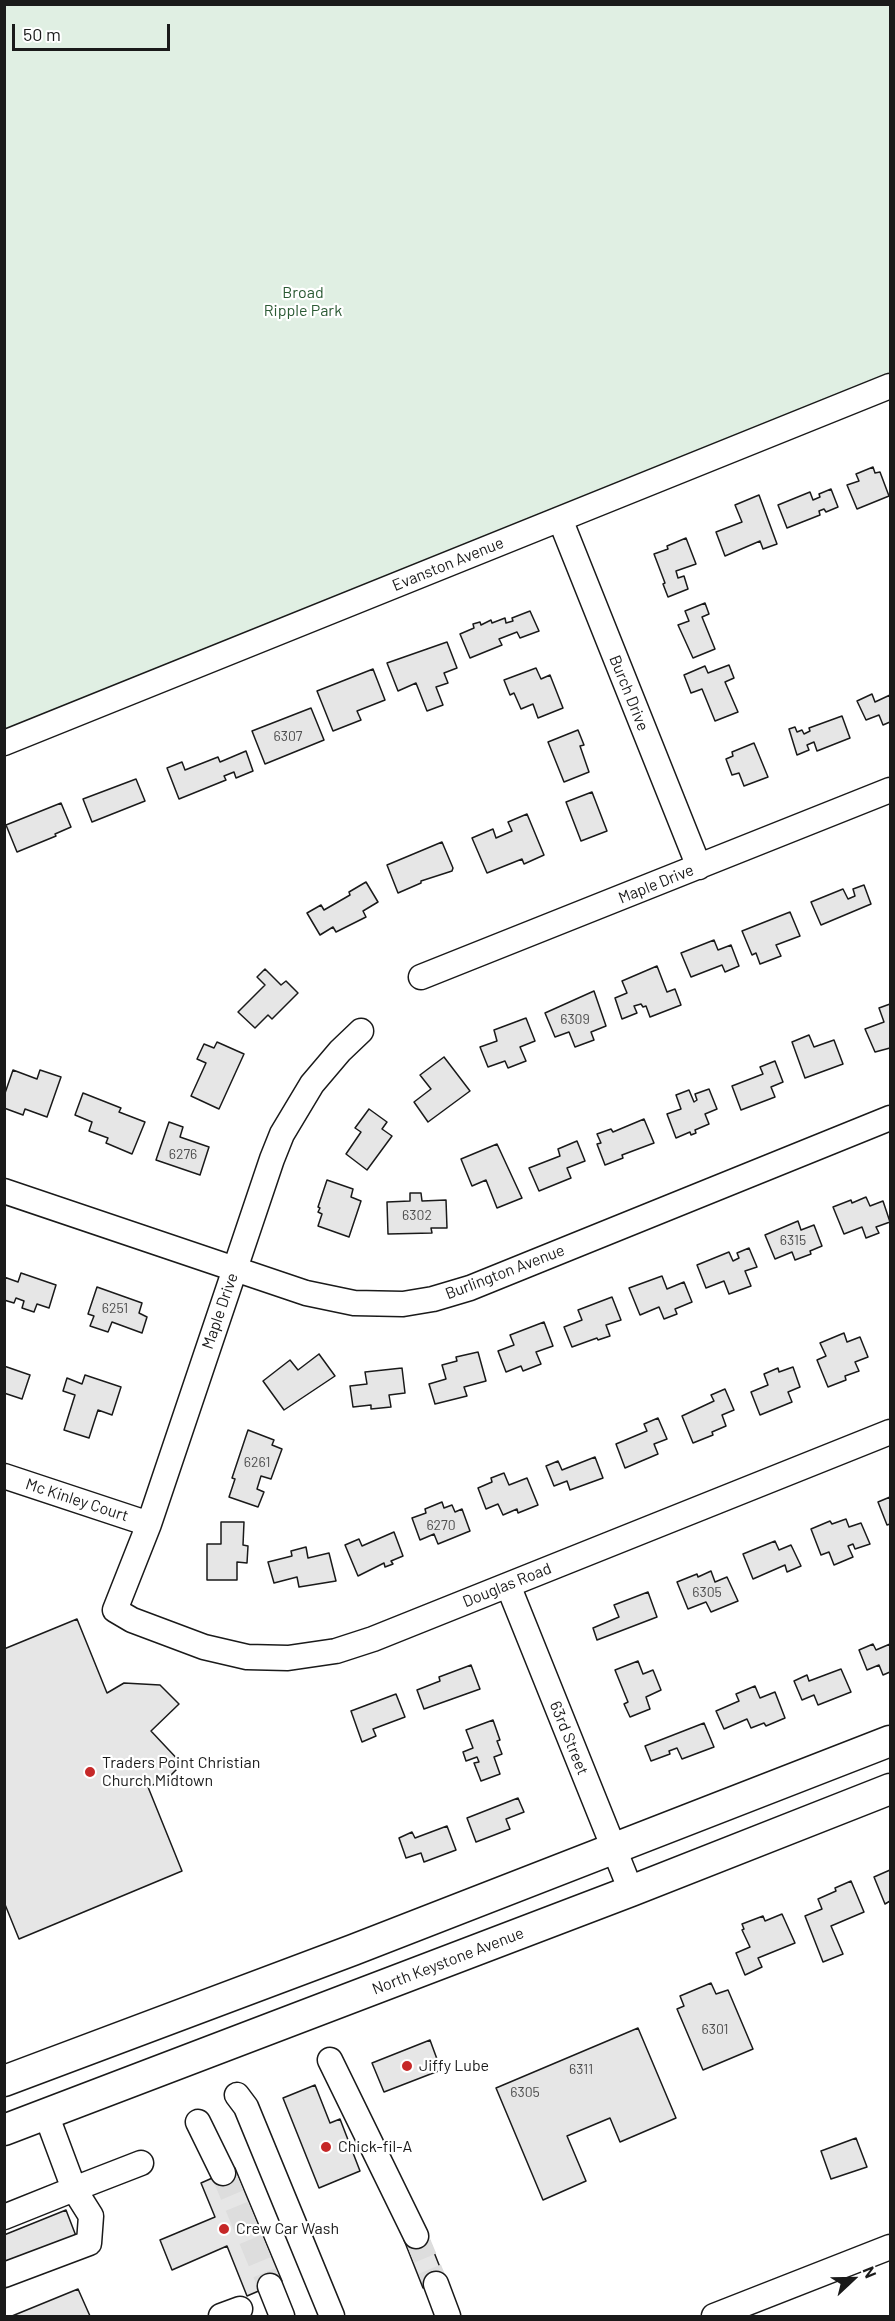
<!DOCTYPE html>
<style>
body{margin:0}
#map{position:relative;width:895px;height:2321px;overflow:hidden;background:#fff;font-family:Barlow,sans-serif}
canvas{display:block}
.frame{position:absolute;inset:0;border:6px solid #1a1a1a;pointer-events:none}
.north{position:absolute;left:823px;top:2249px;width:60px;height:60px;-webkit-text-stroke:4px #fff;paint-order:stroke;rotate:68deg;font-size:16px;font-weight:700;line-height:24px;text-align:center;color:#1a1a1a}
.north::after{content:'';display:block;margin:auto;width:21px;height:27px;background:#1a1a1a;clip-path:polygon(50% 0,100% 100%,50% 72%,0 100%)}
.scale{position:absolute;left:12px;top:24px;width:158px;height:27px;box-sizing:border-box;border:3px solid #1a1a1a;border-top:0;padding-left:8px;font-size:18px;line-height:21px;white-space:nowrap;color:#1a1a1a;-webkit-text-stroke:4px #fff;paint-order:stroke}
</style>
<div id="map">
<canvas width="895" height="2321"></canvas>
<div class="frame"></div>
<div class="north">N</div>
<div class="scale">50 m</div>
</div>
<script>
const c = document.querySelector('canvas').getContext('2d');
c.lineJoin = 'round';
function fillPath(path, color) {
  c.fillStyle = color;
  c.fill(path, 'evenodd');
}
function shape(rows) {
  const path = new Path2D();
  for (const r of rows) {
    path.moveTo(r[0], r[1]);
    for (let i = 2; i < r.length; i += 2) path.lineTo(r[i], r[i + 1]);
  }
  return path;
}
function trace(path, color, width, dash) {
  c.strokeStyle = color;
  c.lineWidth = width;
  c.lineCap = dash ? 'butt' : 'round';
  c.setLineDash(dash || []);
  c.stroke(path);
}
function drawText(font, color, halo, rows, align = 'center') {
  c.font = font + ' Barlow,sans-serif';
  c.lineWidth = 4.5;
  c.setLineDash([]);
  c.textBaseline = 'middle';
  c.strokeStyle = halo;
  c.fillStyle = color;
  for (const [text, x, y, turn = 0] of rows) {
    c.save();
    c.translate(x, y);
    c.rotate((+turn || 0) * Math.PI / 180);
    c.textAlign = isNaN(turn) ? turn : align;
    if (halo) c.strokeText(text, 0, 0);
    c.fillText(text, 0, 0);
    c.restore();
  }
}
const green = shape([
 [5,5,890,5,890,386,5,743,5,5]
]);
fillPath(green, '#e0efe3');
trace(green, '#6a6a6a', 1.5);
const building = shape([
 [873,467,875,473,880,472,889,496,857,509,847,485,859,481,856,474,873,467],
 [831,489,838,507,826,512,824,509,819,511,820,515,787,528,778,505,810,492,813,500,820,497,819,494,831,489],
 [759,495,777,544,763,549,760,541,725,556,716,532,742,522,735,505,759,495],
 [686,538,696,564,676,571,678,578,684,576,688,589,668,597,663,584,665,583,654,554,668,549,667,546,686,538],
 [705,603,709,614,702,617,715,649,693,658,678,625,689,621,685,611,705,603],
 [530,611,539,631,520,638,517,632,499,639,502,645,470,658,460,634,474,628,473,624,480,622,481,625,491,620,492,623,505,618,506,623,513,621,512,618,530,611],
 [447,642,457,668,444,673,448,683,436,687,443,705,427,711,416,683,398,691,387,663,447,642],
 [729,665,734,678,725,682,738,712,715,721,702,689,691,693,684,675,705,666,708,673,729,665],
 [536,668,541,679,550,675,563,708,538,718,533,704,521,709,514,693,510,695,504,680,536,668],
 [373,669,385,700,357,711,361,720,333,731,317,691,373,669],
 [872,694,875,702,890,695,890,722,883,725,879,715,866,720,857,701,872,694],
 [311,708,324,740,265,764,252,731,311,708],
 [842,716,850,738,817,751,814,742,807,745,809,750,797,755,789,729,795,727,797,732,802,730,804,734,810,731,809,728,842,716],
 [578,730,584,745,580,746,589,772,564,782,548,742,578,730],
 [754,743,768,777,744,786,739,773,732,775,726,759,733,756,732,752,754,743],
 [246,751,253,771,236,778,234,772,224,776,226,780,179,799,167,768,182,762,185,770,218,757,220,762,246,751],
 [136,779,145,801,92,822,83,799,136,779],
 [592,792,607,831,581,841,566,802,592,792],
 [61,803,71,827,55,834,56,836,17,852,6,825,61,803],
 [527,814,544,855,524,864,522,859,487,873,472,838,493,829,496,838,512,831,508,822,527,814],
 [442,842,453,868,452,871,421,881,421,883,398,893,387,865,442,842],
 [366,882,378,902,363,911,366,917,336,932,333,927,320,935,307,913,321,905,324,910,350,895,349,892,366,882],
 [864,885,871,904,821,925,811,902,843,889,848,899,855,896,853,889,864,885],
 [790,912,800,936,776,945,781,956,760,964,756,953,752,955,742,931,790,912],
 [714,940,718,950,731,945,739,966,725,972,722,965,691,977,681,953,714,940],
 [657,966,667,992,675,989,681,1005,650,1017,646,1006,643,1007,641,1004,634,1006,637,1013,622,1019,615,998,627,993,622,981,657,966],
 [265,969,281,985,286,981,298,993,272,1019,268,1015,255,1028,238,1012,265,985,257,977,265,969],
 [594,991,606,1026,591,1032,594,1040,575,1047,569,1032,555,1037,545,1013,594,991],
 [890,1004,890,1048,875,1052,865,1029,884,1022,879,1008,890,1004],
 [526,1018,535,1041,520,1047,526,1061,508,1068,505,1061,488,1067,480,1047,497,1041,494,1030,526,1018],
 [809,1035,814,1047,834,1040,843,1064,805,1078,792,1042,809,1035],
 [217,1042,244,1054,219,1109,191,1096,206,1063,197,1059,204,1044,214,1048,217,1042],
 [444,1057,470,1091,428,1122,414,1102,431,1089,420,1075,444,1057],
 [775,1061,783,1082,771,1087,775,1097,741,1110,732,1086,763,1074,760,1067,775,1061],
 [13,1070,37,1079,40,1070,61,1077,47,1117,25,1109,23,1115,4,1108,4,1096,13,1070],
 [709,1089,717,1109,705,1114,709,1124,695,1130,696,1133,691,1135,690,1132,676,1138,667,1114,681,1109,676,1095,689,1090,694,1102,697,1100,695,1094,709,1089],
 [83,1093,121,1108,119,1112,145,1122,132,1154,106,1143,108,1138,89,1131,92,1122,75,1115,83,1093],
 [369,1109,387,1122,382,1129,392,1136,367,1170,346,1154,361,1132,355,1128,369,1109],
 [644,1119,654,1143,622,1155,623,1158,605,1165,597,1144,601,1143,597,1134,611,1129,613,1132,644,1119],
 [169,1122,183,1127,180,1137,209,1147,200,1175,156,1160,169,1122],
 [577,1141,585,1161,567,1168,571,1178,539,1191,529,1168,560,1156,558,1149,577,1141],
 [497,1144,522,1198,497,1208,486,1180,472,1186,461,1159,497,1144],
 [327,1180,353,1189,351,1197,361,1201,349,1237,318,1226,322,1214,318,1212,320,1208,318,1207,327,1180],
 [410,1193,421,1193,422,1201,446,1200,447,1228,431,1228,432,1233,388,1234,387,1202,410,1201,410,1193],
 [866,1197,870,1206,883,1201,890,1222,876,1227,879,1233,866,1238,862,1227,844,1234,833,1207,851,1200,852,1203,866,1197],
 [798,1221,801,1230,814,1225,822,1246,810,1251,811,1254,795,1260,792,1252,775,1259,765,1235,798,1221],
 [749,1248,757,1267,745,1271,751,1286,729,1294,724,1281,706,1288,697,1265,729,1252,733,1261,739,1258,737,1253,749,1248],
 [21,1273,56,1285,49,1308,37,1304,34,1312,22,1308,24,1301,16,1298,14,1303,4,1300,4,1277,18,1282,21,1273],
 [662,1276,667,1289,684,1282,692,1302,675,1309,677,1314,664,1319,659,1307,640,1315,629,1288,662,1276],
 [97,1287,142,1303,139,1313,147,1317,142,1333,112,1322,108,1332,90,1326,94,1316,88,1314,97,1287],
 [612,1297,621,1320,606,1325,610,1336,598,1340,597,1338,572,1347,564,1327,582,1320,578,1310,612,1297],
 [544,1322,553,1346,536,1352,541,1364,523,1371,521,1366,506,1372,498,1351,514,1345,510,1335,544,1322],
 [844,1333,847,1342,860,1337,868,1357,855,1362,859,1371,845,1376,846,1380,828,1387,817,1360,826,1356,820,1343,844,1333],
 [478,1352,486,1381,464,1387,467,1396,435,1404,429,1384,446,1379,442,1365,457,1361,456,1357,478,1352],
 [319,1354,335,1376,284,1410,263,1381,290,1360,298,1370,319,1354],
 [4,1366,30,1375,22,1399,4,1393,4,1366],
 [793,1367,800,1387,788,1392,792,1402,760,1415,751,1392,768,1385,764,1374,778,1368,779,1372,793,1367],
 [402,1368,405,1393,389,1395,391,1407,371,1409,371,1405,353,1407,350,1386,367,1384,365,1372,402,1368],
 [85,1375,121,1387,112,1415,98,1410,89,1438,64,1430,75,1395,63,1391,67,1378,82,1384,85,1375],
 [725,1389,734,1410,722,1415,726,1426,712,1432,713,1435,693,1443,682,1416,714,1401,711,1395,725,1389],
 [658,1418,667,1439,654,1444,658,1454,625,1468,616,1444,647,1431,644,1424,658,1418],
 [248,1430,274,1440,272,1445,282,1449,271,1479,261,1476,257,1489,264,1492,258,1507,229,1497,235,1479,232,1478,248,1430],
 [595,1457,603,1478,570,1490,567,1481,554,1486,546,1466,558,1461,562,1470,595,1457],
 [504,1473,509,1485,527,1478,538,1505,518,1513,517,1509,503,1515,498,1504,486,1509,478,1488,492,1482,491,1478,504,1473],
 [890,1497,890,1524,887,1525,878,1502,890,1497],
 [442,1502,444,1508,452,1505,455,1512,462,1509,470,1531,438,1544,434,1534,420,1540,412,1518,426,1513,425,1509,442,1502],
 [846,1519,849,1527,861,1523,870,1544,855,1549,853,1544,848,1546,853,1557,834,1565,829,1552,821,1555,811,1529,830,1521,832,1524,846,1519],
 [221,1522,244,1522,243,1545,248,1546,247,1563,237,1562,237,1580,207,1580,207,1544,221,1544,221,1522],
 [394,1532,403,1556,391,1561,393,1564,385,1567,384,1563,358,1576,345,1545,359,1539,362,1546,394,1532],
 [775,1541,779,1550,791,1545,801,1566,787,1572,785,1565,753,1579,743,1554,775,1541],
 [306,1547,308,1558,329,1553,336,1581,299,1587,297,1577,274,1583,268,1562,292,1556,291,1551,306,1547],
 [711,1571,715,1582,727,1577,738,1601,711,1612,706,1602,688,1609,677,1582,697,1574,698,1577,711,1571],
 [648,1592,657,1617,597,1640,593,1628,619,1617,614,1605,648,1592],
 [77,1619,107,1693,124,1683,160,1685,179,1704,151,1731,182,1764,167,1779,148,1787,182,1871,19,1939,4,1902,4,1649,77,1619],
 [873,1644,876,1650,890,1644,890,1672,883,1675,879,1665,867,1670,859,1650,873,1644],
 [638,1661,643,1674,653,1670,661,1690,646,1697,650,1709,630,1717,624,1704,628,1702,615,1670,638,1661],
 [471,1665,480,1689,424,1709,417,1690,440,1681,439,1677,471,1665],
 [841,1669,851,1692,818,1705,814,1695,802,1700,794,1681,807,1675,809,1681,841,1669],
 [755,1686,760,1698,775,1692,785,1718,766,1726,764,1723,751,1728,747,1719,724,1729,716,1711,739,1701,736,1694,755,1686],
 [396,1694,405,1717,373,1729,376,1736,362,1742,351,1711,396,1694],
 [493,1720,500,1740,497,1741,502,1754,494,1757,500,1774,481,1781,474,1763,479,1762,477,1757,466,1761,463,1752,473,1748,466,1730,493,1720],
 [704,1723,714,1747,682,1759,677,1748,669,1751,670,1754,651,1761,645,1746,704,1723],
 [518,1798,524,1812,506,1819,510,1829,476,1842,467,1818,518,1798],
 [447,1826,456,1850,424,1862,421,1853,406,1858,399,1838,412,1832,415,1838,447,1826],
 [890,1870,890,1901,885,1904,874,1877,890,1870],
 [851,1881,864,1912,831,1926,843,1954,823,1962,805,1916,822,1909,818,1899,836,1891,835,1888,851,1881],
 [782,1914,795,1943,758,1958,762,1967,745,1975,736,1953,750,1947,742,1930,744,1929,742,1924,763,1916,765,1921,782,1914],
 [711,1983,716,1994,728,1990,753,2049,703,2070,677,2009,684,2006,680,1996,711,1983],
 [638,2028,676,2118,620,2142,610,2118,567,2136,586,2181,543,2200,496,2088,638,2028],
 [430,2040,441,2070,384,2092,372,2063,430,2040],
 [315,2085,330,2123,340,2119,360,2171,319,2188,283,2098,315,2085],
 [856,2138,867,2167,831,2179,821,2151,856,2138],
 [235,2168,282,2281,247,2296,227,2246,172,2270,160,2240,215,2217,201,2183,235,2168],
 [66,2210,76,2236,4,2265,4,2235,66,2210],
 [426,2232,445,2280,423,2288,404,2240,426,2232],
 [78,2289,90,2316,12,2316,78,2289]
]);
fillPath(building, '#e6e6e6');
trace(building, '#1a1a1a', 1.5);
trace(shape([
 [223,2173,270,2286],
 [416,2236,436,2284]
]), '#ddd', 24, [24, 12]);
const minor = shape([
 [560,519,699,867],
 [4,743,890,386],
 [421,977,890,790],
 [361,1031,340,1051,312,1084,282,1134,272,1159,149,1524,115,1610,132,1620,204,1647,247,1657,288,1658,336,1651,373,1639,890,1432],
 [4,1191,306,1293,354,1303,403,1304,433,1299,470,1288,890,1118],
 [4,1476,149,1524],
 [508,1585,631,1891],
 [330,2060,416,2236],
 [237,2095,246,2107,332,2316],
 [198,2122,223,2173],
 [4,2217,74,2189,46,2114],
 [4,2275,89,2243,91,2216,74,2189,141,2163],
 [436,2284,448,2316],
 [270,2286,282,2316],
 [221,2316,240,2309],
 [714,2316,890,2247]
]);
const major = shape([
 [4,2081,353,1950,890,1741],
 [4,2130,631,1891,890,1789]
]);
trace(minor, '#1a1a1a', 27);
trace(major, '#1a1a1a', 33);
trace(minor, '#fff', 24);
trace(major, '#fff', 30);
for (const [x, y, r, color] of [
 [90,1772,6,"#c62828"],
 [407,2066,6,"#c62828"],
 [326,2147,6,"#c62828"],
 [224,2229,6,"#c62828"]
]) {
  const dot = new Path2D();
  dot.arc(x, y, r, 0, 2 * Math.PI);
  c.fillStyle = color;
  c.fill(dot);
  trace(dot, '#fff', 2);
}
drawText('14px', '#4d4d4d', null, [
 ["6307",288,736],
 ["6309",575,1019],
 ["6276",183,1154],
 ["6302",417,1215],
 ["6315",793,1240],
 ["6251",115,1308],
 ["6261",257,1462],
 ["6270",441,1525],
 ["6305",707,1592],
 ["6301",715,2029],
 ["6311",581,2069],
 ["6305",525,2092]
]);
drawText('16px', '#2b5a34', '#fff', [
 ["Broad",303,293],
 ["Ripple Park",303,311]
]);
drawText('16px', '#1a1a1a', '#fff', [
 ["Evanston Avenue",448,564,-22],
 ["Burch Drive",629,693,68],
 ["Maple Drive",656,884,-22],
 ["Burlington Avenue",505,1272,-21],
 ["Maple Drive",220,1311,-71],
 ["Mc Kinley Court",77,1500,18],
 ["Douglas Road",507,1585,-22],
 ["63rd Street",569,1738,68],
 ["North Keystone Avenue",448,1961,-21]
]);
drawText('16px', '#1a1a1a', '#fff', [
 ["Traders Point Christian",102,1763],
 ["Church Midtown",102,1781],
 ["Jiffy Lube",419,2066],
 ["Chick-fil-A",338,2147],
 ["Crew Car Wash",236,2229]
], 'left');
</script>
